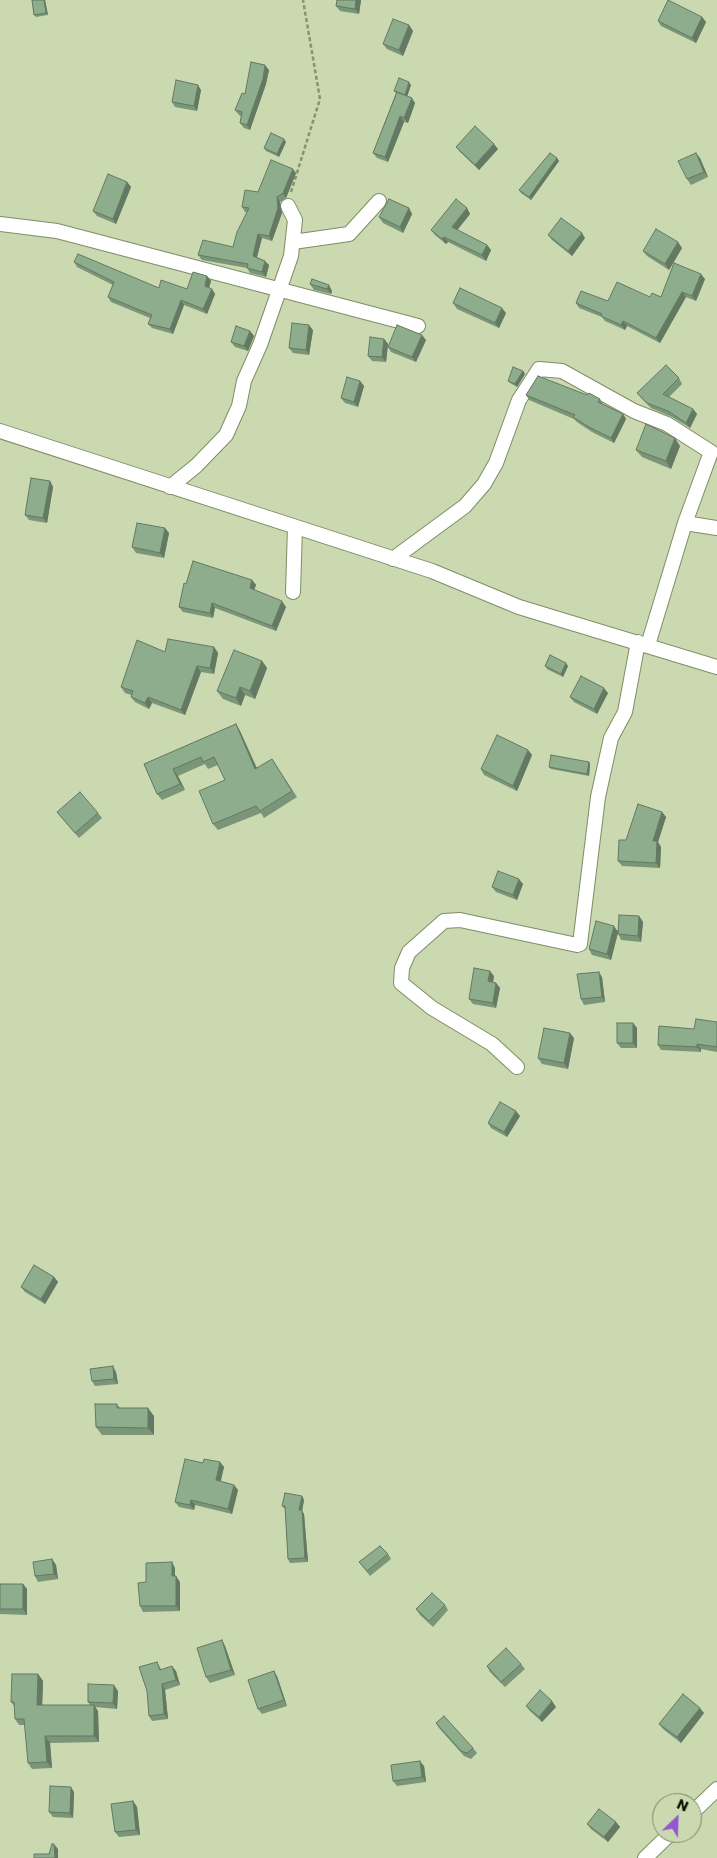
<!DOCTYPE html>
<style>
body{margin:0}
#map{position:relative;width:717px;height:1858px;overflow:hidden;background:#cad9af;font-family:Poppins,sans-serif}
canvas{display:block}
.north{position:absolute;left:652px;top:1793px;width:50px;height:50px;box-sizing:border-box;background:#cad9af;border:1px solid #7e886a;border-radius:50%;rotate:24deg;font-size:14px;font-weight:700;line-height:20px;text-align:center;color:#0b0f03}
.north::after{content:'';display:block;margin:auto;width:18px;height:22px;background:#9258cf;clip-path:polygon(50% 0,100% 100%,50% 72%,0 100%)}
</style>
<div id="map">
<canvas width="717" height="1858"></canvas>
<div class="north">N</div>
</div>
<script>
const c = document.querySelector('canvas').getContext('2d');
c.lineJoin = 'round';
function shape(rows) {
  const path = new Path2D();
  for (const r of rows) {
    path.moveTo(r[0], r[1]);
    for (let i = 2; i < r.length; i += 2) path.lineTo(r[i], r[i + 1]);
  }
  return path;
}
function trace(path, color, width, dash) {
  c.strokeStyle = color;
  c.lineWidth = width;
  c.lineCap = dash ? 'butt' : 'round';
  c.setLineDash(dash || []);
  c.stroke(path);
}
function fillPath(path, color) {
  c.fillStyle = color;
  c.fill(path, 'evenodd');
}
const street = shape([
 [0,224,57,231,418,326],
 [293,242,349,234,379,201],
 [0,431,432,571,519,607,717,667],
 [170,487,196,466,226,435,239,406,244,381,260,345,291,256,295,220,288,206],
 [685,523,717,528],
 [393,559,465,506,484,484,496,463,519,400,539,369,562,371,634,411,667,424,711,452,685,523,648,645],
 [293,592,295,527],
 [517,1067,492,1044,432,1008,401,983,402,968,409,952,444,921,460,920,577,945,580,944,598,797,611,738,625,712,638,642],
 [692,1813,717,1789],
 [645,1858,671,1833]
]);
trace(street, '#7f8d66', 16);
trace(shape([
 [291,192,320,99,303,0]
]), '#889374', 2.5, [4, 2.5]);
trace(street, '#fff', 14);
fillPath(shape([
 [32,0,45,0,48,15,36,17,34,15],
 [337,0,361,0,359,14,340,11,336,6],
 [702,17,706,22,696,43,661,26,658,21],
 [409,25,413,31,403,56,387,49,383,44],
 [269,70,266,84,250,130,244,128,240,123,241,116,239,115,235,110,245,94],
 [411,85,407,96,415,103,408,123,404,122,388,162,377,158,373,153,396,93,394,91],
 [201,90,197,111,175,107,172,102],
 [286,142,279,157,266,151,264,148],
 [456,147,498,149,479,170,460,152],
 [557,158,559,161,531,200,521,193,519,190],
 [700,158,708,177,691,185,687,179],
 [296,173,286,198,280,202,282,213,272,241,262,238,257,257,269,265,266,277,250,273,247,268,202,260,198,255,233,247,247,212,245,212,242,207,258,192],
 [127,182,131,187,116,224,97,216,93,211],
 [409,208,412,214,403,233,383,223,379,217],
 [467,208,470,214,457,230,487,245,491,250,486,261,448,242,446,244,435,235,431,230],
 [548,235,585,238,572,256,552,240],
 [682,248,669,270,647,256,643,251],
 [74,262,159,288,187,289,207,276,211,281,209,288,212,289,215,294,207,314,184,305,173,334,152,328,148,324,150,318,111,302,108,297,113,285,77,267],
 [312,279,332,291,331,294,314,290,310,284],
 [705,279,696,301,686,297,660,343,627,326,625,330,605,321,602,317,579,308,576,303,661,297],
 [453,303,506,313,499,328,457,309],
 [313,330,309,355,293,353,289,348],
 [250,331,254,336,248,351,235,347,231,342],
 [384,339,388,344,386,362,372,361,368,356],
 [426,340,416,362,391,352,388,347],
 [523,371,525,374,517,387,510,383,508,381],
 [679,378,682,384,669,397,693,409,697,414,690,428,672,417,651,408,641,398,637,393],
 [360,381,364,386,358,407,345,403,341,398],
 [526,395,587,395,600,399,603,404,623,414,626,419,614,443,592,432,577,422,574,419,529,400],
 [680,446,671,469,642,457,636,450],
 [50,481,53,487,47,523,29,520,25,515],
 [169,533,164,558,136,553,132,547],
 [252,580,256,585,254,590,286,607,276,631,215,608,213,618,183,612,179,607,186,584],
 [214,647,218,653,214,674,201,672,185,715,152,703,149,709,135,702,131,697,131,695,125,693,121,687,165,652],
 [262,661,267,668,255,699,245,695,241,706,223,699,217,691],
 [545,666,568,666,563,677,547,669],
 [608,693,597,714,574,702,570,697],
 [236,724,240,731,257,768,272,759,297,797,264,818,261,813,218,830,213,824,225,780,218,765,208,769,205,764,178,776,185,790,162,800,157,794,144,764],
 [528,750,532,755,517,791,484,775,481,769],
 [589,762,590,764,589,776,551,769,549,767],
 [57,812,98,813,102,818,79,838,61,817],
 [662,812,666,817,658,842,661,847,660,868,622,866,618,861,626,840],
 [523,884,517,900,496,892,492,887],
 [639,916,643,922,641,942,621,940,618,933,611,960,592,955,589,949],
 [494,976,493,982,496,983,500,988,496,1008,473,1004,469,999],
 [602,977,605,1002,584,1005,581,999],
 [717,1022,717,1052,701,1049,701,1052,661,1050,658,1045,694,1029],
 [633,1023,637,1028,637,1048,621,1048,617,1043],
 [574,1038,568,1069,542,1064,538,1058],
 [520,1116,507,1137,491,1128,488,1123],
 [54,1277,58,1282,45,1304,25,1292,21,1287],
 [116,1372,118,1384,95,1386,92,1381],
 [117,1404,120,1408,154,1416,154,1435,102,1435,96,1427],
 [220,1462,224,1467,220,1481,234,1485,238,1490,232,1514,195,1505,194,1510,179,1507,175,1502,203,1463],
 [302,1496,304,1500,302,1511,304,1514,308,1562,290,1563,288,1559,285,1509,282,1506],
 [388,1554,391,1559,370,1576,359,1562],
 [52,1559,56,1565,58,1579,38,1582,35,1576],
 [175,1568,175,1576,180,1582,180,1611,143,1612,140,1606,146,1582],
 [0,1584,23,1584,27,1589,27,1615,0,1614],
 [445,1605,448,1610,433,1627,420,1615,416,1609],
 [222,1640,225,1646,235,1675,210,1683,206,1677],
 [157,1662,161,1669,176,1671,180,1685,165,1690,168,1719,152,1721,149,1716],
 [521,1664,525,1669,505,1687,490,1672,487,1666],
 [38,1674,43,1681,42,1705,90,1705,88,1702,118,1691,117,1709,95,1707,98,1711,99,1742,50,1743,52,1768,32,1769,28,1763,25,1725,19,1725,15,1719,15,1707,11,1702],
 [277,1676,287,1706,262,1714,258,1709],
 [526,1706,556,1707,542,1722,530,1711],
 [704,1713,681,1743,663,1729,659,1724],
 [436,1723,473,1748,477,1753,471,1759,464,1756,439,1728],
 [424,1766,426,1782,397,1786,393,1781],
 [74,1792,73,1818,53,1817,49,1812],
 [133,1801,137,1807,140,1835,119,1837,115,1832],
 [616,1822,620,1827,608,1842,591,1829,587,1824]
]), '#7a9578');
fillPath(shape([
 [44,0,45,0,48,15,46,13],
 [356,0,361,0,359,14,355,9],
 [702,17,706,22,696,43,692,38],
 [409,25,413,31,403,56,399,50],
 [265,65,269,70,266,84,250,130,247,125],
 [409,82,411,85,407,97,405,95],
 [198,85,201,90,197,111,194,106],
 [412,98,415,103,408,123,404,118],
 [400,116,404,122,388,162,385,157],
 [284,139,286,142,279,157,277,154],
 [494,144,498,149,479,170,475,165],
 [696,153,700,158,708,177,704,172],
 [557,158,559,161,531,200,529,197],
 [293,169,296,173,286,198,283,193],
 [127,182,131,187,116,224,113,219],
 [277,197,280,202,282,213,272,241,269,236],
 [409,208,412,214,403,233,400,227],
 [467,208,470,214,455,233,452,227],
 [582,233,585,238,572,256,568,251],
 [258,234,262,238,256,260,253,256],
 [444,237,448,242,446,244,442,239],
 [678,242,682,248,669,270,665,264],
 [487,245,491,250,486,261,482,255],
 [265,261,269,265,266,277,262,272],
 [701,274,705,279,696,301,692,296],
 [207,276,211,281,208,291,205,286],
 [329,285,332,291,331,294,327,289],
 [212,289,215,294,207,314,203,309],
 [682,292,686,297,660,343,656,338],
 [181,300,184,305,173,334,170,329],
 [502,308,506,313,499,328,495,323],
 [623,321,627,326,625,330,621,325],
 [309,325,313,330,309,355,306,350],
 [250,331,254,336,248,351,244,346],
 [422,335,426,340,416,362,412,357],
 [384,339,388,344,386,362,382,357],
 [523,371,525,374,517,387,515,384],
 [360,381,364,386,358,407,354,402],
 [693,409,697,414,690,428,686,423],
 [623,414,626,419,614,443,611,438],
 [675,438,680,446,671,469,666,461],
 [50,481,53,487,47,523,43,518],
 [165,528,169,533,164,558,160,553],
 [252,580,256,585,253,593,250,588],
 [282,601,286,607,276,631,272,626],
 [212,603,215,608,213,618,210,613],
 [214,647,218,653,214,674,210,668],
 [262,661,267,668,255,699,250,691],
 [566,663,568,666,563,677,561,674],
 [197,666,201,672,185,715,181,710],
 [240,687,245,695,241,706,236,698],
 [604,688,608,693,597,714,594,709],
 [148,697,152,703,149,709,145,703],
 [236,724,240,731,260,776,255,769],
 [528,750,532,755,517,791,513,786],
 [589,762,590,764,589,776,587,774],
 [173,769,178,776,185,790,180,784],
 [662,812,666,817,658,842,661,847,660,868,656,863,653,841],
 [519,879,523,884,517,900,513,895],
 [639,916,643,922,641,942,638,936],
 [614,926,618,932,611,960,607,954],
 [490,971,494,976,492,987,488,981],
 [599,972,602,977,605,1002,602,997],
 [496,983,500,988,496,1008,493,1003],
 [633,1023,637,1028,637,1048,633,1043],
 [570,1033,574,1038,568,1069,564,1063],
 [697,1044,701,1049,701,1052,697,1047],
 [516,1111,520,1116,507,1137,504,1132],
 [54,1277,58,1282,45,1304,41,1299],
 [113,1366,116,1372,118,1384,114,1379],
 [148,1408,154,1416,154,1435,148,1428],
 [220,1462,224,1467,220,1485,216,1480],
 [234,1485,238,1490,232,1514,228,1509],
 [302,1496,304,1500,302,1511,304,1514,308,1562,305,1558,299,1510],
 [191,1500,195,1505,194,1510,190,1505],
 [52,1559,56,1565,58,1579,54,1574],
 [172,1562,175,1568,175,1582,172,1576],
 [176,1576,180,1582,180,1611,176,1606],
 [23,1584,27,1589,27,1615,23,1609],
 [222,1640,225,1646,235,1675,231,1670],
 [172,1666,176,1671,180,1685,176,1680],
 [274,1671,277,1676,287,1706,284,1700],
 [38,1674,43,1681,42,1711,37,1705],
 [162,1684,165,1690,168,1719,164,1714],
 [114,1685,118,1691,117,1709,113,1703],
 [552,1701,556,1707,542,1722,539,1717],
 [94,1705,98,1711,99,1742,94,1736],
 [700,1708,704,1713,681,1743,677,1737],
 [45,1736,50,1743,52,1768,47,1762],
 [420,1761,424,1766,426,1782,422,1777],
 [71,1787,74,1792,73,1818,70,1813],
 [133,1801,137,1807,140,1835,136,1830],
 [616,1822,620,1827,608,1842,604,1837],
 [54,1844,58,1849,58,1858,55,1858]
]), '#637962');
const building = shape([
 [32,0,44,0,46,13,34,15,32,0],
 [337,0,356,0,355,9,336,6,337,0],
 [668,0,702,17,692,38,658,21,668,0],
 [393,19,409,25,399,50,383,44,393,19],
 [251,62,265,65,263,79,247,125,240,123,242,112,235,110,242,93,245,94,251,62],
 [399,78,409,82,405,95,394,91,399,78],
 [176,80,198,85,194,106,172,102,176,80],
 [397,92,412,98,404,118,400,116,385,157,373,153,397,92],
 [475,126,494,144,475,165,456,147,475,126],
 [271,133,284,139,277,154,264,148,271,133],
 [550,153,557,158,529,197,519,190,550,153],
 [696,153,704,172,687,179,678,161,696,153],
 [271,160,293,169,283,193,277,197,278,208,269,236,258,234,253,256,265,261,262,272,247,268,248,264,198,255,203,240,233,247,237,232,249,208,242,207,245,190,258,192,271,160],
 [108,174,127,182,113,219,93,211,108,174],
 [389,199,409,208,400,227,379,217,389,199],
 [456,199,467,208,452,227,487,245,482,255,444,237,442,239,431,230,456,199],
 [561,218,582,233,568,251,548,235,561,218],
 [656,229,678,242,665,264,643,251,656,229],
 [78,254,159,288,161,280,187,289,193,272,207,276,205,286,212,289,203,309,181,300,170,329,148,324,152,315,108,297,114,282,74,262,78,254],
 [674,263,701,274,692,296,682,292,656,338,623,321,621,325,601,316,602,314,576,303,581,291,608,301,617,282,650,297,652,293,661,297,674,263],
 [312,279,329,285,327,289,310,284,312,279],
 [460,288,502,308,495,323,453,303,460,288],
 [292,323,309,325,306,350,289,348,292,323],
 [397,325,422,335,412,357,388,347,397,325],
 [236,326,250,331,244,346,231,342,236,326],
 [370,337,384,339,382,357,368,356,370,337],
 [666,365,679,378,663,394,693,409,686,423,668,411,647,403,637,393,666,365],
 [513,367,523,371,515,384,508,381,513,367],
 [538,376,587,395,589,393,600,399,598,402,623,414,611,438,589,427,573,417,575,415,526,395,538,376],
 [347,377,360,381,354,402,341,398,347,377],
 [646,424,675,438,666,461,636,450,646,424],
 [31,478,50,481,43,518,25,515,31,478],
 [137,523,165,528,160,553,132,547,137,523],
 [193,561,252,580,250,588,282,601,272,626,212,603,210,613,179,607,184,583,186,584,193,561],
 [168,639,214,647,210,668,197,666,181,710,148,697,145,703,131,697,133,691,121,687,137,640,165,652,168,639],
 [234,650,262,661,250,691,240,687,236,698,217,691,234,650],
 [550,655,566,663,561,674,545,666,550,655],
 [581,676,604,688,594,709,570,697,581,676],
 [236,724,255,769,272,759,292,791,260,811,256,806,213,824,199,791,225,780,214,757,203,762,201,757,173,769,180,784,157,794,144,764,236,724],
 [497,735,528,750,513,786,481,769,497,735],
 [551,755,589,762,587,774,549,767,551,755],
 [80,792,98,813,75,833,57,812,80,792],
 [638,804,662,812,653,841,657,841,656,863,618,861,619,840,626,840,638,804],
 [498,871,519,879,513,895,492,887,498,871],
 [619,915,639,916,638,936,618,934,619,915],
 [596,921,614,926,607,954,589,949,596,921],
 [474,968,490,971,488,981,496,983,493,1003,469,999,474,968],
 [599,972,602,997,581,999,577,974,599,972],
 [696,1019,717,1022,717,1047,697,1044,697,1047,658,1045,659,1026,694,1029,696,1019],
 [617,1023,633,1023,633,1043,617,1043,617,1023],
 [544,1028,570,1033,564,1063,538,1058,544,1028],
 [500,1102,516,1111,504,1132,488,1123,500,1102],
 [34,1265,54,1277,41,1299,21,1287,34,1265],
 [113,1366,114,1379,92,1381,90,1369,113,1366],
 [95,1404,117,1404,117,1408,148,1408,148,1428,96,1427,95,1404],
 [185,1459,203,1463,204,1459,220,1462,216,1480,234,1485,228,1509,191,1500,190,1505,175,1502,185,1459],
 [285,1493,302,1496,299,1510,302,1510,305,1558,288,1559,285,1506,282,1506,285,1493],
 [380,1546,388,1554,367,1571,359,1562,380,1546],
 [52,1559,54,1574,35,1576,33,1562,52,1559],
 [172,1562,172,1576,176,1576,176,1606,140,1606,138,1583,146,1582,146,1563,172,1562],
 [0,1584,23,1584,23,1609,0,1609,0,1584],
 [432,1593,445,1605,429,1621,416,1609,432,1593],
 [222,1640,231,1670,206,1677,197,1648,222,1640],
 [506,1648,521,1664,501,1682,487,1666,506,1648],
 [157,1662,160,1670,172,1666,176,1680,162,1684,164,1714,149,1716,147,1691,139,1667,157,1662],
 [274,1671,284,1700,258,1709,248,1680,274,1671],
 [12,1674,38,1674,37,1705,94,1705,94,1736,45,1736,47,1762,28,1763,24,1719,15,1719,14,1702,11,1702,12,1674],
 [88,1684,114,1685,113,1703,88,1702,88,1684],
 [540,1690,552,1701,539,1717,526,1706,540,1690],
 [683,1694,700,1708,677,1737,659,1724,683,1694],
 [444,1716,473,1748,467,1753,461,1751,436,1723,444,1716],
 [420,1761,422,1777,393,1781,391,1765,420,1761],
 [50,1786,71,1787,70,1813,49,1812,50,1786],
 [133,1801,136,1830,115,1832,111,1804,133,1801],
 [599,1809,616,1822,604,1837,587,1824,599,1809],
 [52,1844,54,1844,55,1858,34,1858,34,1854,49,1854,52,1844]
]);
fillPath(building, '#8ead8c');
trace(building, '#637962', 1);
</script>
